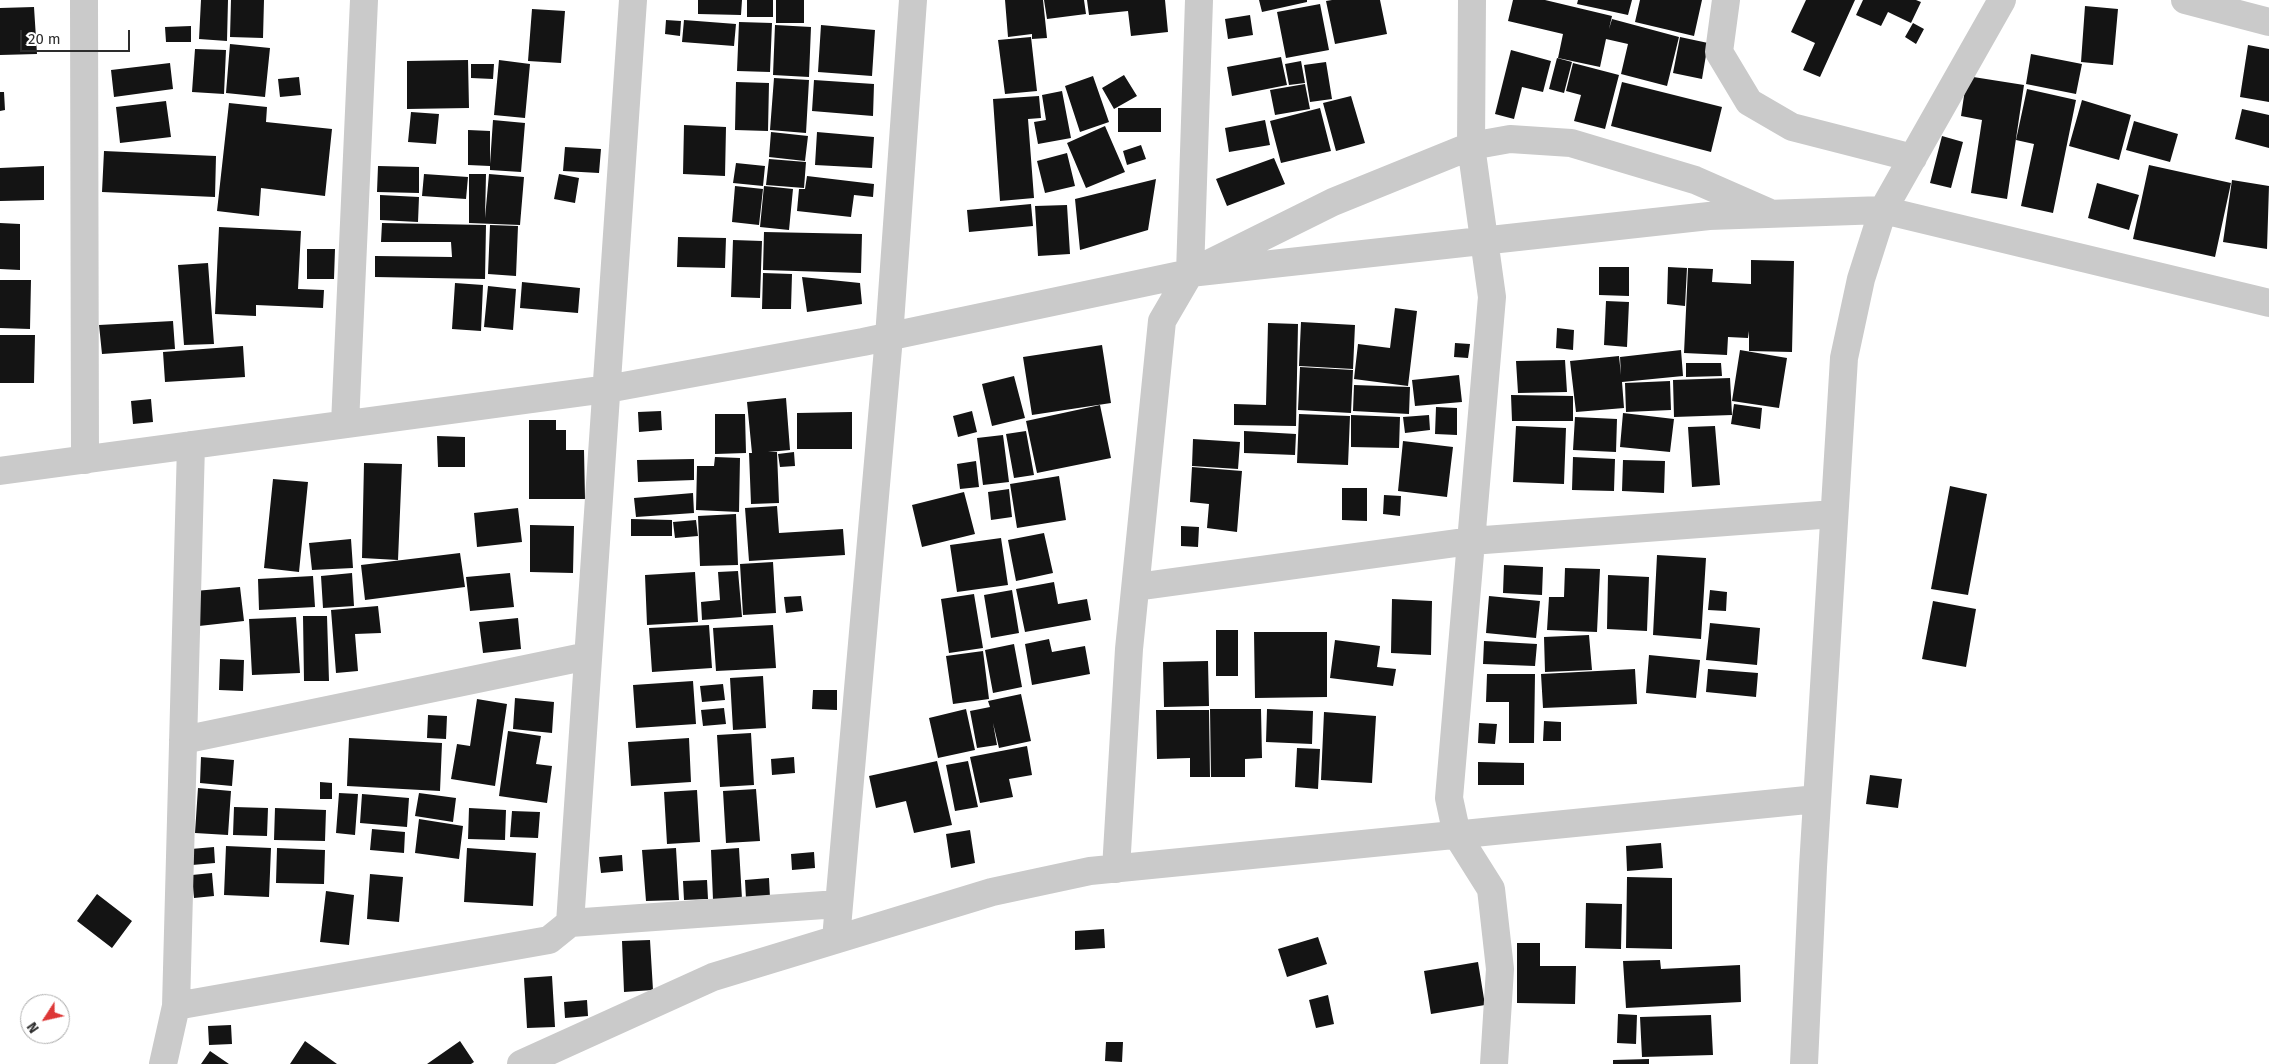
<!DOCTYPE html>
<style>
body{margin:0}
#map{position:relative;width:2269px;height:1064px;overflow:hidden;background:#fff;font-family:"Fira Sans",sans-serif}
canvas{display:block}
.north{position:absolute;left:20px;top:994px;width:50px;height:50px;box-sizing:border-box;background:#fff;border:1px solid #ababab;border-radius:50%;rotate:235deg;font-size:14px;font-weight:700;line-height:20px;text-align:center;color:#2d2d2d}
.north::after{content:'';display:block;margin:auto;width:18px;height:22px;background:#dd3736;clip-path:polygon(50% 0,100% 100%,50% 72%,0 100%)}
.scale{position:absolute;left:20px;top:30px;width:110px;height:22px;box-sizing:border-box;border:2px solid #2d2d2d;border-top:0;padding-left:6px;font-size:15px;line-height:18px;white-space:nowrap;color:#2d2d2d;-webkit-text-stroke:4px #fff;paint-order:stroke}
</style>
<div id="map">
<canvas width="2269" height="1064"></canvas>
<div class="north">N</div>
<div class="scale">20 m</div>
</div>
<script>
const c = document.querySelector('canvas').getContext('2d');
c.lineJoin = 'round';
function fillPath(path, color) {
  c.fillStyle = color;
  c.fill(path, 'evenodd');
}
function shape(rows) {
  const path = new Path2D();
  for (const r of rows) {
    path.moveTo(r[0], r[1]);
    for (let i = 2; i < r.length; i += 2) path.lineTo(r[i], r[i + 1]);
  }
  return path;
}
function trace(path, color, width, dash) {
  c.strokeStyle = color;
  c.lineWidth = width;
  c.lineCap = dash ? 'butt' : 'round';
  c.setLineDash(dash || []);
  c.stroke(path);
}
fillPath(shape([
 [201,0,228,0,227,41,199,39],
 [231,0,264,0,263,38,230,37],
 [698,0,742,0,741,15,698,14],
 [747,0,773,0,773,17,747,17],
 [776,0,804,0,804,23,776,23],
 [1005,0,1043,0,1047,38,1032,39,1032,34,1008,37],
 [1044,0,1084,0,1086,14,1047,19],
 [1087,0,1165,0,1168,32,1131,36,1128,11,1089,15],
 [1259,0,1307,0,1307,2,1262,12],
 [1332,0,1380,0,1387,34,1335,44,1326,1],
 [1513,0,1545,0,1612,16,1609,29,1612,19,1679,37,1667,86,1621,74,1628,44,1606,39,1600,67,1558,58,1563,34,1508,21],
 [1578,0,1632,0,1628,15,1577,4],
 [1640,0,1702,0,1694,36,1635,22],
 [1806,0,1855,0,1820,77,1803,70,1815,43,1791,32],
 [1863,0,1916,0,1921,2,1911,23,1888,12,1881,26,1856,15],
 [1320,4,1329,50,1286,58,1277,12],
 [2085,6,2118,9,2113,65,2081,62],
 [34,7,37,54,0,55,0,8],
 [532,9,565,11,561,63,528,61],
 [1250,15,1253,35,1228,39,1225,19],
 [666,20,681,21,680,36,665,34],
 [684,20,736,24,734,46,682,42],
 [739,22,772,23,770,72,737,71],
 [1913,23,1924,29,1916,44,1905,37],
 [775,25,811,27,809,77,773,75],
 [821,25,875,30,872,76,818,72],
 [191,26,191,42,166,42,165,27],
 [1031,37,1037,91,1005,94,998,40],
 [1680,37,1708,43,1702,79,1673,73],
 [230,44,270,48,265,97,226,93],
 [2248,45,2269,49,2269,102,2240,97],
 [195,49,226,50,224,94,192,92],
 [1511,50,1551,61,1543,92,1522,87,1514,119,1495,114],
 [2031,54,2082,64,2076,94,2026,84],
 [1281,57,1287,85,1232,96,1227,67],
 [1557,58,1572,62,1564,93,1549,89],
 [468,60,469,108,407,109,407,61],
 [499,60,530,64,525,118,494,115],
 [1301,61,1305,83,1289,85,1285,64],
 [1326,62,1332,99,1310,102,1304,65],
 [170,63,173,89,114,97,111,70],
 [1573,63,1619,75,1605,129,1574,121,1581,95,1566,91],
 [471,64,494,64,493,79,471,78],
 [1124,75,1137,96,1114,109,1102,88],
 [1093,76,1109,122,1080,132,1065,86],
 [1967,76,2024,85,2007,199,1971,193,1982,120,1961,116],
 [299,77,301,95,280,97,278,79],
 [774,78,809,80,806,133,770,130],
 [814,80,874,84,873,116,812,111],
 [736,82,769,83,768,131,735,130],
 [1622,82,1722,107,1711,152,1611,126],
 [1305,84,1310,109,1275,115,1270,90],
 [2027,89,2076,100,2053,213,2021,206,2034,144,2016,140],
 [1062,91,1071,138,1038,144,1034,122,1046,120,1042,95],
 [0,92,4,92,5,110,0,111],
 [1039,96,1041,118,1028,119,1034,198,1000,201,993,99],
 [1351,96,1365,143,1336,151,1323,103],
 [2082,100,2131,115,2119,160,2069,146],
 [166,101,171,137,120,143,116,107],
 [229,103,267,107,266,122,332,129,325,196,261,188,259,216,217,211],
 [1118,108,1161,108,1161,132,1118,132],
 [1320,108,1331,151,1281,163,1270,121],
 [2242,109,2269,115,2269,148,2235,139],
 [411,112,439,114,436,144,408,142],
 [493,120,525,123,521,172,490,170,490,166,468,165,468,130,490,131,490,164],
 [1265,120,1270,145,1229,152,1225,128],
 [2134,121,2178,134,2170,162,2126,150],
 [684,125,726,127,725,176,683,174],
 [1105,126,1125,172,1086,188,1067,143],
 [771,132,808,136,805,161,769,157],
 [817,132,874,137,872,168,815,165],
 [1942,136,1963,142,1951,188,1930,183],
 [1141,145,1146,159,1127,165,1123,151],
 [565,147,601,149,599,173,563,171],
 [104,151,216,156,215,197,102,192],
 [1067,153,1075,186,1045,193,1037,161],
 [1274,158,1285,184,1227,206,1216,179],
 [769,159,806,162,804,188,766,185],
 [736,163,765,166,763,186,733,183],
 [2149,165,2231,183,2215,257,2133,239],
 [44,166,44,200,0,201,0,168],
 [378,166,419,167,419,193,377,192],
 [424,174,468,177,466,199,422,196],
 [469,174,486,174,485,218,489,174,524,177,520,225,469,223],
 [559,174,579,178,575,203,554,199],
 [807,176,874,184,873,197,854,195,851,217,797,211,799,189,805,189],
 [1156,179,1148,230,1080,250,1075,199],
 [2232,180,2269,186,2267,249,2223,242],
 [2097,183,2139,195,2129,230,2088,218],
 [735,186,763,189,759,225,732,222],
 [764,186,793,189,789,230,760,227],
 [380,195,419,197,418,222,380,220],
 [1031,204,1033,226,969,232,967,210],
 [1067,205,1070,254,1038,256,1035,206],
 [0,223,20,224,20,270,0,269],
 [382,223,486,225,485,279,375,277,375,256,452,257,451,242,381,242],
 [490,225,518,226,516,276,488,274],
 [219,227,301,231,298,289,324,290,323,308,256,305,256,316,215,314],
 [764,232,862,234,861,273,763,270],
 [678,237,726,238,725,268,677,267],
 [733,240,762,241,760,298,731,297],
 [307,249,335,249,334,279,307,279],
 [1751,260,1794,261,1792,352,1749,351,1749,331,1748,338,1728,337,1727,355,1684,353,1688,268,1713,269,1712,282,1751,284],
 [208,263,214,344,184,345,178,265],
 [1599,267,1629,267,1629,296,1599,295],
 [1668,267,1687,268,1685,306,1667,304],
 [763,273,792,274,791,309,762,309],
 [802,277,860,283,862,304,807,312],
 [0,280,31,280,30,329,0,328],
 [522,282,580,288,578,313,520,308],
 [455,283,483,285,481,331,452,329],
 [488,286,516,289,513,330,484,327],
 [1606,301,1629,302,1627,347,1604,345],
 [1395,308,1417,311,1408,386,1354,379,1358,344,1390,348],
 [173,321,175,349,102,354,99,325],
 [1301,322,1355,325,1353,369,1299,366],
 [1268,323,1298,324,1296,426,1234,425,1234,404,1266,405],
 [1557,328,1574,330,1573,350,1556,348],
 [0,335,35,335,34,383,0,383],
 [1455,343,1470,344,1468,358,1454,357],
 [1102,345,1111,403,1032,415,1023,357],
 [243,346,245,377,165,382,163,352],
 [1681,350,1683,376,1622,382,1624,408,1576,412,1570,361,1619,356,1621,375,1620,357],
 [1740,350,1787,358,1779,408,1732,401],
 [1565,360,1567,392,1518,393,1516,361],
 [1686,363,1721,363,1722,376,1686,377],
 [1300,367,1353,370,1351,413,1298,410],
 [1459,375,1462,402,1415,406,1412,380],
 [1014,376,1025,418,992,426,982,384],
 [1730,378,1732,415,1674,417,1673,380],
 [1670,381,1671,410,1626,412,1625,383],
 [1354,385,1410,387,1409,414,1353,411],
 [1511,395,1573,396,1573,421,1512,421],
 [786,398,790,450,768,452,777,452,779,503,751,504,749,453,752,453,747,402],
 [151,399,153,422,133,424,131,401],
 [1734,404,1762,408,1760,429,1731,424],
 [1100,405,1111,458,1037,473,1026,421],
 [1436,407,1457,408,1457,435,1435,434],
 [661,411,662,430,639,432,638,412],
 [972,411,977,432,958,437,953,416],
 [852,412,852,449,797,449,797,413],
 [1623,413,1674,419,1670,452,1620,447],
 [715,414,745,414,746,453,715,454],
 [1299,414,1350,416,1348,465,1297,463],
 [1351,415,1400,417,1399,448,1351,447],
 [1429,415,1430,430,1405,433,1403,417],
 [1575,417,1617,419,1616,452,1573,450],
 [529,420,556,420,556,430,566,430,566,450,584,450,585,499,529,499],
 [1516,426,1566,428,1564,484,1513,482],
 [1715,426,1720,485,1692,487,1688,427],
 [1026,431,1034,475,1014,478,1006,434],
 [1244,431,1296,434,1295,455,1244,453],
 [1003,435,1009,482,983,485,977,438],
 [437,436,465,437,465,467,438,467],
 [1193,439,1240,442,1238,469,1192,466],
 [1403,441,1453,447,1447,497,1398,491],
 [794,452,795,466,780,467,778,454],
 [715,457,740,458,739,512,696,510,697,466,714,466],
 [1573,457,1615,459,1614,491,1572,490],
 [694,459,694,480,638,482,637,460],
 [1623,460,1665,461,1664,493,1622,491],
 [976,461,979,487,960,489,957,464],
 [364,463,402,464,398,560,362,558],
 [1192,467,1242,471,1237,532,1207,528,1209,504,1190,502],
 [1059,476,1066,520,1017,528,1010,484],
 [273,479,308,482,299,572,264,568],
 [1950,486,1987,494,1968,595,1931,589],
 [1342,488,1367,488,1367,521,1342,520],
 [1009,489,1012,517,991,520,988,492],
 [964,492,975,534,922,547,912,505],
 [693,493,694,513,636,517,634,498],
 [1384,495,1401,496,1400,516,1383,514],
 [777,506,779,533,843,529,845,555,749,561,745,508],
 [518,508,522,542,477,547,474,513],
 [736,514,738,565,700,566,698,516],
 [631,519,672,520,672,536,631,536],
 [696,520,698,536,675,538,673,522],
 [530,525,574,526,573,573,530,572],
 [1181,526,1199,527,1198,547,1181,546],
 [1044,533,1053,573,1016,581,1008,540],
 [1001,538,1008,585,957,592,950,545],
 [351,539,353,568,312,570,309,543],
 [460,553,465,587,365,600,361,565],
 [1657,555,1706,558,1701,639,1653,635],
 [773,562,776,613,743,615,740,564],
 [1504,565,1543,567,1542,595,1503,593],
 [1565,568,1600,569,1597,632,1547,630,1549,597,1564,597],
 [738,571,742,617,702,620,701,602,720,600,718,572],
 [695,572,698,622,647,625,645,575],
 [352,573,354,606,323,608,321,576],
 [510,573,514,607,470,611,466,577],
 [1608,575,1649,577,1647,631,1607,629],
 [313,576,315,607,259,610,258,579],
 [1054,582,1058,604,1087,599,1091,620,1025,632,1016,589],
 [240,587,244,621,199,626,195,591],
 [1012,590,1019,633,991,638,984,595],
 [1710,590,1727,592,1726,611,1708,610],
 [974,594,983,648,949,653,941,599],
 [801,596,803,611,786,613,784,597],
 [1489,596,1540,601,1536,638,1486,633],
 [1392,599,1432,601,1431,655,1391,653],
 [1933,601,1976,609,1966,667,1922,659],
 [378,606,381,633,355,634,358,671,336,673,331,610],
 [303,616,327,616,329,681,304,681],
 [296,617,300,673,252,675,249,619],
 [518,618,521,649,483,653,479,622],
 [1710,623,1760,628,1757,665,1706,660],
 [709,625,712,668,652,672,649,628],
 [773,625,776,668,716,671,713,628],
 [1216,630,1238,630,1238,676,1216,676],
 [1254,632,1327,632,1327,697,1255,698],
 [1589,635,1592,670,1545,672,1544,637],
 [1049,639,1052,652,1085,646,1090,674,1032,685,1025,644],
 [1335,640,1380,646,1377,667,1396,669,1393,686,1330,678],
 [1484,641,1537,644,1535,666,1483,664],
 [1014,644,1022,687,993,693,985,650],
 [983,651,989,699,953,704,946,656],
 [1649,655,1700,660,1696,698,1646,693],
 [220,659,244,660,243,691,219,690],
 [1208,661,1209,706,1164,707,1163,662],
 [1635,669,1637,704,1543,708,1541,674],
 [1708,669,1758,673,1756,697,1706,692],
 [1487,674,1535,674,1534,743,1509,743,1509,702,1486,702],
 [763,676,766,728,733,730,730,678],
 [693,681,696,724,636,728,633,685],
 [723,684,725,700,702,702,700,686],
 [813,690,837,690,837,710,812,709],
 [1021,694,1031,741,999,748,993,723,997,745,977,748,970,711,990,707,988,701],
 [515,698,554,702,552,733,513,729],
 [477,699,507,704,495,786,451,779,457,744,470,746],
 [724,708,726,724,703,726,701,710],
 [966,709,975,750,938,758,929,718],
 [1210,709,1261,709,1262,758,1245,759,1245,777,1211,777],
 [1267,709,1313,711,1312,744,1266,742],
 [1156,710,1209,710,1210,777,1190,777,1190,758,1157,759],
 [1324,712,1376,716,1372,783,1321,780],
 [428,715,447,716,446,739,427,738],
 [1544,721,1561,722,1561,741,1543,741],
 [1479,723,1497,724,1495,744,1478,743],
 [508,731,541,736,536,764,552,766,547,803,499,796],
 [751,733,754,785,720,787,717,735],
 [349,738,442,743,440,791,347,786],
 [689,738,691,782,631,786,628,742],
 [1027,746,1032,775,1009,779,1013,797,980,803,970,757],
 [1297,748,1320,749,1318,789,1295,787],
 [201,757,234,760,232,786,200,783],
 [794,757,795,773,772,775,771,759],
 [937,761,952,825,914,833,906,801,876,808,869,776],
 [968,761,978,807,955,811,946,765],
 [1478,762,1524,763,1524,785,1478,785],
 [1870,775,1902,779,1898,808,1866,804],
 [320,782,332,783,332,799,320,799],
 [198,788,231,791,228,835,195,833],
 [756,789,760,841,726,843,723,791],
 [697,790,700,842,667,844,664,792],
 [339,793,358,794,355,835,336,833],
 [419,793,456,798,453,822,415,816],
 [362,794,409,798,407,827,360,823],
 [234,807,268,808,267,836,233,835],
 [275,808,326,810,325,841,274,840],
 [469,808,506,810,505,840,468,839],
 [512,811,540,812,538,838,510,837],
 [419,819,463,826,459,859,415,853],
 [372,829,405,832,404,853,370,850],
 [970,830,975,863,951,868,946,834],
 [1661,843,1663,868,1627,871,1626,846],
 [226,846,271,848,269,897,224,895],
 [214,847,215,863,192,865,191,849],
 [277,848,325,850,324,884,276,883],
 [467,848,536,853,533,906,464,902],
 [676,848,679,900,646,901,642,850],
 [739,848,742,899,713,900,711,850],
 [814,852,815,868,792,870,791,854],
 [622,855,623,871,601,873,599,857],
 [212,873,214,896,194,898,192,875],
 [370,874,403,877,399,922,367,919],
 [1627,877,1672,878,1672,949,1626,948],
 [769,878,770,898,746,899,745,880],
 [707,880,708,899,684,900,683,881],
 [326,891,354,895,349,945,320,942],
 [97,894,132,921,112,948,77,921],
 [1586,903,1622,904,1621,949,1585,948],
 [1104,929,1105,948,1075,950,1075,931],
 [1318,937,1327,964,1287,977,1278,949],
 [650,940,653,990,624,992,622,941],
 [1517,943,1540,943,1540,966,1576,966,1575,1004,1517,1003],
 [1660,960,1661,969,1740,965,1741,1002,1626,1008,1623,961],
 [1478,962,1485,1005,1431,1014,1424,971],
 [552,976,555,1027,527,1028,524,978],
 [1328,995,1334,1024,1316,1028,1309,1000],
 [587,1000,588,1016,565,1018,564,1002],
 [1618,1014,1637,1015,1636,1044,1617,1043],
 [1711,1015,1713,1055,1642,1057,1640,1017],
 [231,1025,232,1044,209,1045,208,1026],
 [305,1041,337,1064,290,1064],
 [460,1041,474,1062,471,1064,427,1064],
 [1106,1042,1123,1042,1122,1062,1105,1061],
 [210,1051,229,1064,201,1064],
 [1649,1059,1649,1064,1613,1064,1613,1060]
]), '#141414');
trace(shape([
 [84,0,85,460],
 [1472,0,1471,146,1492,297,1449,798,1457,835,1491,889,1500,969,1494,1064],
 [1726,0,1719,52,1749,102,1792,127,1913,158],
 [2185,0,2269,22],
 [1190,273,1199,0],
 [345,424,364,0],
 [0,471,607,389,863,342,1190,273,1709,216,1883,210,2269,303],
 [1136,587,1471,541,1834,514],
 [183,740,588,656],
 [1116,869,1129,649,1162,321,1190,273,1333,202,1471,146,1510,139,1571,143,1695,180,1768,212],
 [570,923,838,904],
 [836,939,889,337,913,0],
 [176,1006,549,940,570,923,633,0],
 [163,1064,176,1006,191,445],
 [521,1064,713,977,992,892,1090,871,1817,799],
 [1804,1064,1813,867,1844,358,1861,279,1883,210,2002,0]
]), '#cacaca', 28);
</script>
